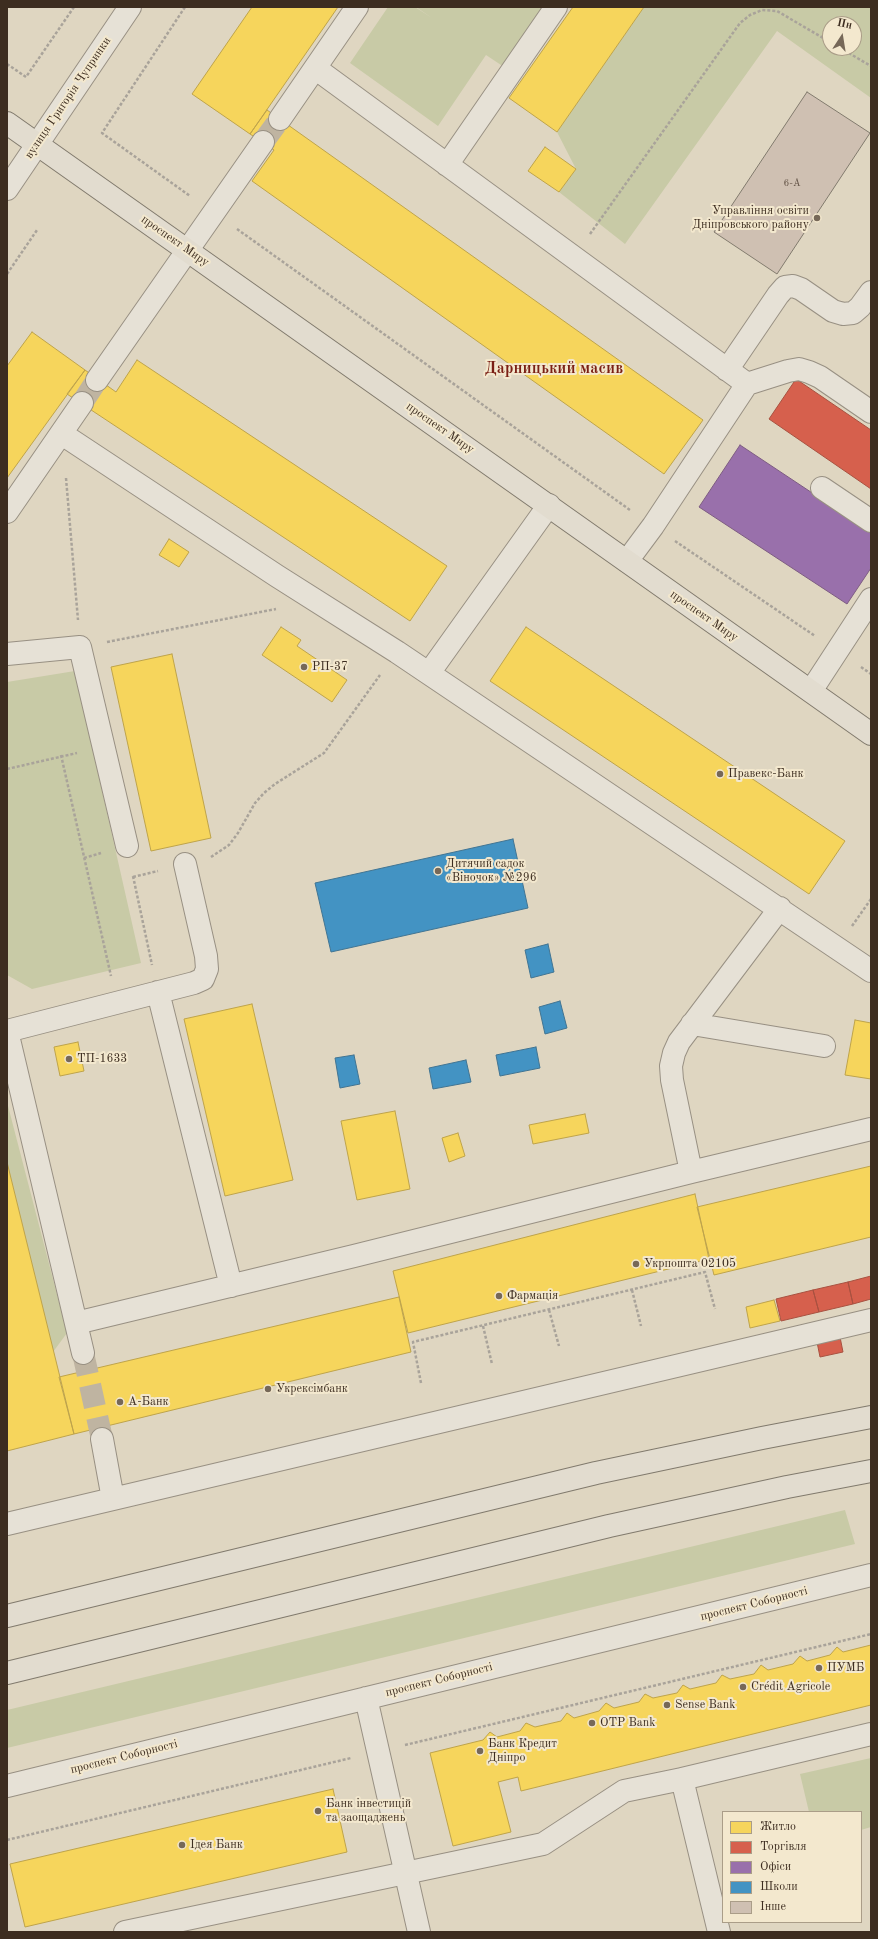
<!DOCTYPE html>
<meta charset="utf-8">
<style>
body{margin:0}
#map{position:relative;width:878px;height:1939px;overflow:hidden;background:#dfd6c1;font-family:"Old Standard TT",serif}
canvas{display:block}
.frame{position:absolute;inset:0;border:8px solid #3d2d20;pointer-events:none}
.legend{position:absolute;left:722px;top:1811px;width:140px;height:112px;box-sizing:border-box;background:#f3e8ce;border:1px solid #aa9d88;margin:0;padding:5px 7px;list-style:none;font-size:12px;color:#3d2d20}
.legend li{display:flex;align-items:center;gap:8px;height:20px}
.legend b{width:20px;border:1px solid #aa9d88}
.north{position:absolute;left:822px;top:16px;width:40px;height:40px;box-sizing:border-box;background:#f3e8ce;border:1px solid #aa9d88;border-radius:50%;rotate:12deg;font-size:11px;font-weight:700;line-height:16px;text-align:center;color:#3d2d20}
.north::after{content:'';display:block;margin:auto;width:14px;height:18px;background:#766858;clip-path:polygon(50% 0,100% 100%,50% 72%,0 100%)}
</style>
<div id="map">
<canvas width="878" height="1939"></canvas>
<div class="frame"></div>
<ul class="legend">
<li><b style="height:11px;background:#f6d55c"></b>Житло</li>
<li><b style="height:11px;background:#d6604d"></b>Торгівля</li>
<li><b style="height:11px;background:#9970ab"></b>Офіси</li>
<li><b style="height:11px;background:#4393c3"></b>Школи</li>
<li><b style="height:11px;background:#cfc0b2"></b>Інше</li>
</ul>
<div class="north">Пн</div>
</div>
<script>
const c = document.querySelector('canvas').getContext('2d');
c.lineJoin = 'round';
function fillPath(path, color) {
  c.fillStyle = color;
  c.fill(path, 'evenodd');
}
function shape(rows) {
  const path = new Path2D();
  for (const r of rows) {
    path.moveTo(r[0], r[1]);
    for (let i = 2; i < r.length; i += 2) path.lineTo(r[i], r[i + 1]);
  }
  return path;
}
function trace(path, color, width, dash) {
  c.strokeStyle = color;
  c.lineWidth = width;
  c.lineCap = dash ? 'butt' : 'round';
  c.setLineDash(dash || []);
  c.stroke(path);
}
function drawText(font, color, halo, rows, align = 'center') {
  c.font = font + ' "Old Standard TT",serif';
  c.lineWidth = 4;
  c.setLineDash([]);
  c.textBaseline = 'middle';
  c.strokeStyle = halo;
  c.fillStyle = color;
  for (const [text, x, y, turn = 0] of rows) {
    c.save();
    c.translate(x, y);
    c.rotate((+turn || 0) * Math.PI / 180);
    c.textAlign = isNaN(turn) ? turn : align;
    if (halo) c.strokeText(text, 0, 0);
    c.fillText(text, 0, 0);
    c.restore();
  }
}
fillPath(shape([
 [388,7,415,7,432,18,416,7,556,7,510,71,486,55,438,126,350,63],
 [644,7,871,7,871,98,777,31,625,244,559,192,576,169,557,132],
 [830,24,854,24,854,48,830,48],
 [75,671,141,963,32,989,7,975,7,682],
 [7,1102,67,1333,53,1352,7,1163],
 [845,1510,855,1544,7,1748,7,1710],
 [871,1758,871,1827,861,1830,861,1812,809,1812,800,1774]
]), '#c8caa6');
const homes = shape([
 [252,7,338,7,250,134,192,94,252,7],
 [573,7,644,7,557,132,509,98,573,7],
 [267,110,703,420,664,474,252,181,274,150,250,134,267,110],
 [545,147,576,169,559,192,528,171,545,147],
 [32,332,85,370,7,478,7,366,32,332],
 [137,360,447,566,410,621,67,394,85,370,116,392,137,360],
 [169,539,189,552,179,567,159,555,169,539],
 [281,627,301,640,297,646,347,680,332,702,262,655,281,627],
 [526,627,845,841,809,894,490,681,526,627],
 [172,654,211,838,151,851,111,667,172,654],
 [252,1004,293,1180,225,1196,184,1019,252,1004],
 [855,1020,871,1023,871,1079,845,1075,855,1020],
 [78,1042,84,1071,60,1076,54,1047,78,1042],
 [395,1111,410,1189,357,1200,341,1121,395,1111],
 [585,1114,589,1133,533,1144,529,1125,585,1114],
 [458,1133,465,1156,449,1162,442,1138,458,1133],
 [7,1162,74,1434,7,1451,7,1162],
 [871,1166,871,1237,714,1275,697,1207,871,1166],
 [695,1194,709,1259,408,1333,393,1271,695,1194],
 [399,1297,411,1352,74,1434,59,1377,399,1297],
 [774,1300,780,1321,750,1328,746,1307,774,1300],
 [871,1645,871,1705,521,1791,518,1777,498,1782,511,1832,453,1846,430,1753,483,1740,490,1732,497,1737,520,1731,526,1723,535,1727,561,1721,567,1713,574,1718,599,1711,606,1703,614,1708,639,1702,645,1694,653,1698,677,1693,683,1685,690,1689,716,1683,722,1675,730,1679,754,1674,761,1665,768,1670,793,1664,800,1656,807,1661,830,1655,837,1647,843,1652,871,1645],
 [333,1789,347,1852,25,1927,10,1864,333,1789]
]);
fillPath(homes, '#f6d55c');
trace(homes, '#bea34a', 1);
const shops = shape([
 [796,379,871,430,871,489,769,419,796,379],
 [871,1276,871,1299,853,1304,848,1282,871,1276],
 [848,1282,853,1304,819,1312,813,1290,848,1282],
 [813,1290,819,1312,781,1321,776,1299,813,1290],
 [840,1337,843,1352,820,1357,817,1342,840,1337]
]);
fillPath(shops, '#d6604d');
trace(shops, '#a85140', 1);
const offices = shape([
 [740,445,871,532,871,568,847,604,699,507,740,445]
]);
fillPath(offices, '#9970ab');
trace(offices, '#7d5c81', 1);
const schools = shape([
 [513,839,528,908,331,952,315,883,513,839],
 [548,944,554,972,531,978,525,950,548,944],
 [560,1001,567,1028,545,1034,539,1007,560,1001],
 [536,1047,540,1068,500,1076,496,1055,536,1047],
 [354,1055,360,1084,340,1088,335,1058,354,1055],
 [466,1060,471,1082,433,1089,429,1068,466,1060]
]);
fillPath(schools, '#4393c3');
trace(schools, '#417492', 1);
const building = shape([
 [807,92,870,133,777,274,714,232,807,92]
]);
fillPath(building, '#cfc0b2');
trace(building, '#817a6d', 1);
trace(shape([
 [263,142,280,119],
 [82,403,97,380],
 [83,1353,102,1439]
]), '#bfb4a1', 22, [22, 11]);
const minor = shape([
 [315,68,747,384,653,526,627,561],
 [280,119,357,7],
 [447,165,556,7],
 [7,189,130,7],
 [727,370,778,295,785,287,793,286,801,289,833,311,843,314,853,313,860,307,871,292],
 [97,380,263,142],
 [747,384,788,371,799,369,809,372,820,377,871,412],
 [62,434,277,576,397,652,871,971],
 [822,488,871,521],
 [7,512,82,403],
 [7,654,80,647,127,846],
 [429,673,549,505],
 [811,691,871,599],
 [158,992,231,1286],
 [692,1024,824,1046],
 [7,1031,83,1353],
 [7,1031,194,983,203,979,207,969,206,956,185,864],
 [691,1172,871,1129],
 [76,1323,354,1256,691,1172,672,1080,671,1066,674,1053,679,1042,780,908],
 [102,1439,113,1499],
 [7,1524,871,1320],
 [366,1698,419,1932],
 [682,1779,719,1932],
 [7,1786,871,1575],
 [125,1932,543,1844,624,1791,682,1779,871,1734]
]);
const major = shape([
 [7,123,871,734]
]);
const highway = shape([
 [7,1616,596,1473,762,1438,871,1417],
 [7,1673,609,1526,787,1487,871,1471]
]);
trace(minor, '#989083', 24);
trace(major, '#817a6d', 24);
trace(highway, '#817a6d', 24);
trace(shape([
 [185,7,102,133,190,196],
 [840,48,871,66],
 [7,64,26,77,74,7],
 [237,229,630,510],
 [590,234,740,23,750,15,762,10,777,11,830,42],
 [7,274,37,230],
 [66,478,78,620],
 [675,541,815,636],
 [107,642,276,609],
 [861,667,871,674],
 [61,755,111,976],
 [7,769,77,753],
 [211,857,229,845,238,833,255,803,264,793,275,784,324,753,380,675],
 [84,858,101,853],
 [133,876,152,965],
 [133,877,158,871],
 [852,926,871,899],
 [632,1290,641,1326],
 [549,1310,559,1346],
 [483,1326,492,1364],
 [421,1383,413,1342,705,1272,715,1309],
 [405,1745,871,1634],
 [7,1840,351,1758]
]), '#a9a39a', 2.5, [3, 2]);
trace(minor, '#e6e1d6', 22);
trace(major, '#e2dccf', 22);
trace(highway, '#e2dccf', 22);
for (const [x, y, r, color] of [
 [817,218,4,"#766858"],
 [304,667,4,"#766858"],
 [720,774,4,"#766858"],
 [438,871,4,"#766858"],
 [69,1059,4,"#766858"],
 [636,1264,4,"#766858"],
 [499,1296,4,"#766858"],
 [268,1389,4,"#766858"],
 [120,1402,4,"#766858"],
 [819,1668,4,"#766858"],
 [743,1687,4,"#766858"],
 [667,1705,4,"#766858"],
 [592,1723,4,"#766858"],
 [480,1751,4,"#766858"],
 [318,1811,4,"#766858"],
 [182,1845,4,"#766858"]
]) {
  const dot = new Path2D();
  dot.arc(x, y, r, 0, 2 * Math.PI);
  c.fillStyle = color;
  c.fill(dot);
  trace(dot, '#f3e8ce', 1.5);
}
drawText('10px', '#625245', null, [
 ["6-А",792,183]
]);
drawText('12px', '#3d2d20', '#f3e8ce', [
 ["вулиця Григорія Чупринки",68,98,-56],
 ["проспект Миру",175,241,35],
 ["проспект Миру",440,428,35],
 ["проспект Миру",704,616,35],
 ["проспект Соборності",754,1604,-14],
 ["проспект Соборності",439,1680,-14],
 ["проспект Соборності",124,1757,-14]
]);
drawText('12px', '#3d2d20', '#f3e8ce', [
 ["Управління освіти",809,211,"right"],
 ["Дніпровського району",809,225,"right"],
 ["РП-37",312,667],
 ["Правекс-Банк",728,774],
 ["Дитячий садок",446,864],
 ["«Віночок» №296",446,878],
 ["ТП-1633",77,1059],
 ["Укрпошта 02105",644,1264],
 ["Фармація",507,1296],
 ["Укрексімбанк",276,1389],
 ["А-Банк",128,1402],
 ["ПУМБ",827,1668],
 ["Crédit Agricole",751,1687],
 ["Sense Bank",675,1705],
 ["OTP Bank",600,1723],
 ["Банк Кредит",488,1744],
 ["Дніпро",488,1758],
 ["Банк інвестицій",326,1804],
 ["та заощаджень",326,1818],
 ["Ідея Банк",190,1845]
], 'left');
drawText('bold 16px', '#7a1f14', '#f3e8ce', [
 ["Дарницький масив",554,369]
]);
</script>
